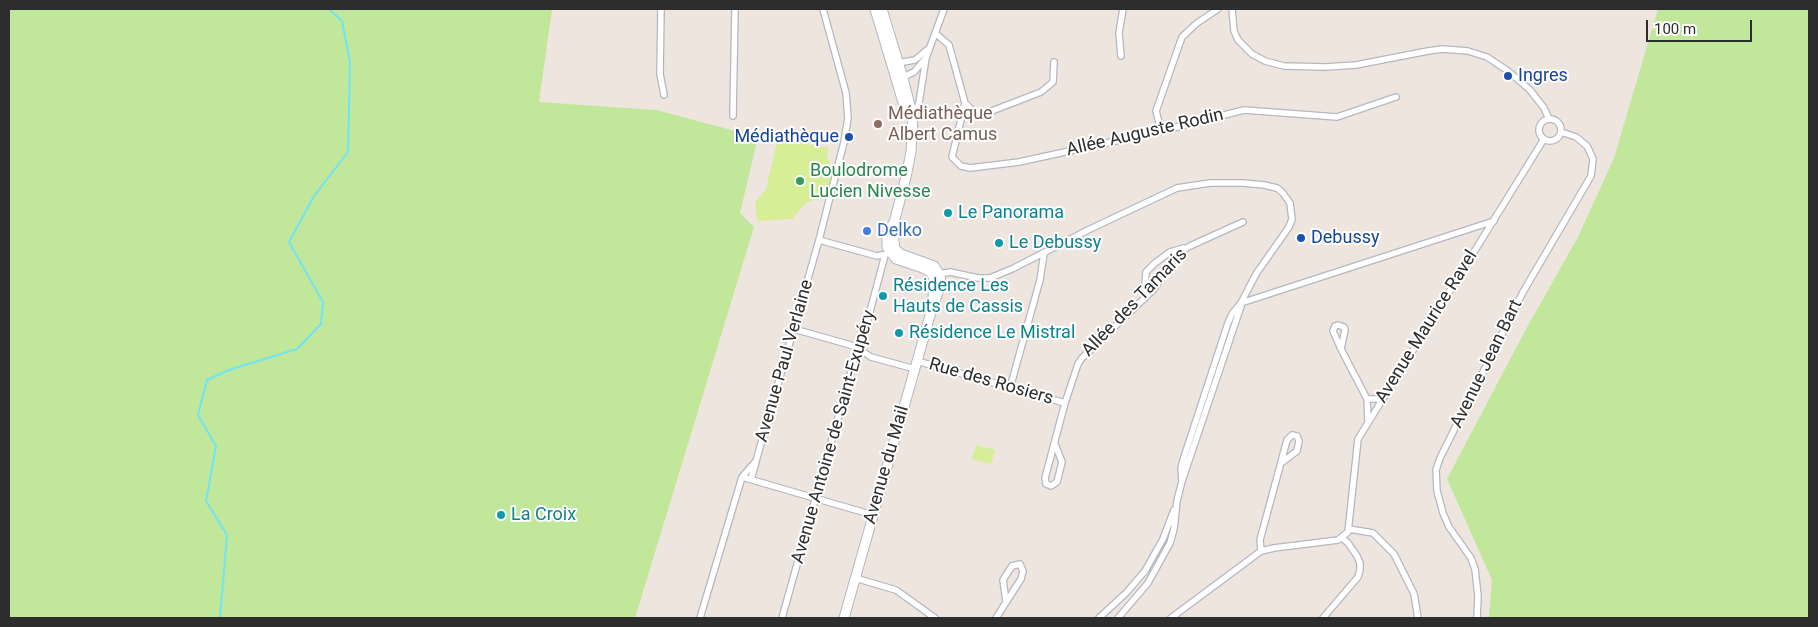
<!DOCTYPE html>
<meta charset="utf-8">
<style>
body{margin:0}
#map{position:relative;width:1818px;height:627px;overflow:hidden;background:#efe5df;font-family:Roboto,sans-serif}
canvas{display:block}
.frame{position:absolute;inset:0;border:10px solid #2d2d2d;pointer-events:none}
.scale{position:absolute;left:1646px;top:20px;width:106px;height:22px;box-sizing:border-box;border:2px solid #2d2d2d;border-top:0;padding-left:6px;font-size:15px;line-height:18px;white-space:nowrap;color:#2d2d2d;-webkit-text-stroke:4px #fff;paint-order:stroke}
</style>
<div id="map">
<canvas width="1818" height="627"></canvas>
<div class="frame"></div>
<div class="scale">100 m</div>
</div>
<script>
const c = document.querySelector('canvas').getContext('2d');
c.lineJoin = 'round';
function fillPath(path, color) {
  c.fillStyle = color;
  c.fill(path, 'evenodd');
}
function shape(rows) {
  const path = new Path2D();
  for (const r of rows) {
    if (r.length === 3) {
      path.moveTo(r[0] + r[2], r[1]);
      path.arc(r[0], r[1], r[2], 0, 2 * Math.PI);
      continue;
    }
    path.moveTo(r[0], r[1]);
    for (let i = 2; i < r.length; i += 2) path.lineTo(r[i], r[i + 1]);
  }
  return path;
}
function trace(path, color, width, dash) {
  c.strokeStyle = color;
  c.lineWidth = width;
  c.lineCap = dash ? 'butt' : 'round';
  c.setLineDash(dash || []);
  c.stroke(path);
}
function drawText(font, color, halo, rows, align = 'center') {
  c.font = font + ' Roboto,sans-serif';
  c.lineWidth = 4;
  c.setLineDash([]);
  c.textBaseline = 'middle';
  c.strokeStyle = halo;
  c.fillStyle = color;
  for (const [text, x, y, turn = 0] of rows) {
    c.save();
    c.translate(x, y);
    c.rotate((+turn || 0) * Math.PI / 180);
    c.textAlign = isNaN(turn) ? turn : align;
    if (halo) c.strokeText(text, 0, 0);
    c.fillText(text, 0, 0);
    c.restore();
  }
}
fillPath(shape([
 [9,9,552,9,539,102,656,110,758,137,740,213,754,227,635,618,9,618],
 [1658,9,1809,9,1809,618,1489,618,1492,580,1447,479,1526,329,1578,237,1614,158]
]), '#c0e79a');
fillPath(shape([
 [778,137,819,147,828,147,827,156,833,172,827,196,807,202,792,219,757,221,755,203,766,189],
 [976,445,995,450,991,464,972,459]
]), '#d6ee95');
trace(shape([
 [220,618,227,535,206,501,216,446,198,415,207,380,229,370,297,349,321,324,323,302,289,242,314,196,348,152,350,62,342,21,329,9]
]), '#6fe5f4', 2);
const minor = shape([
 [661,9,660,74,664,95],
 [823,9,846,93,848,118,844,142,819,240,877,256,887,254],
 [1232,9,1234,31,1238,40,1252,54,1265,61,1284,66,1325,67,1356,65,1428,51,1442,49,1468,51,1487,57,1508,71,1530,90,1544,108,1549,119],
 [935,33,949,45,965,103,972,110,978,113,984,114,1041,92,1053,82,1054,62],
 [1121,56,1119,33,1123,9],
 [897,63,915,60,928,49],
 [901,78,914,72,926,58],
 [965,103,952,157,961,166,970,168,1019,162,1161,131,1244,110,1337,117,1396,97],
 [733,116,735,9],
 [913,117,919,103,926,58,944,9],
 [1550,130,11],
 [1161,131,1156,111,1182,37,1197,23,1218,9],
 [938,276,944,273,950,272,978,278,990,278,1014,268,1088,230,1177,188,1210,183,1243,183,1264,185,1277,188,1282,192,1290,203,1292,219,1289,227,1256,274,1241,303,1232,314,1228,323,1184,457,1181,468,1182,481],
 [1144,299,1146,272,1155,263,1170,252,1184,248],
 [1241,303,1494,221],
 [794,329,854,346,871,357,915,369],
 [1341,349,1333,331,1335,326,1338,325,1344,327,1345,330,1341,349,1367,399,1368,420],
 [917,361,1065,403],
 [1010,388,1040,280,1044,253],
 [1367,399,1382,399],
 [1055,444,1062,462,1057,482,1051,486,1046,484,1045,478,1065,403,1078,364,1082,358,1154,289,1179,253,1190,246,1243,222],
 [742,477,873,515],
 [751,479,756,462],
 [1349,529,1373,533,1394,554,1414,594,1418,618],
 [1261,551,1260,540,1287,440,1292,435,1297,436,1299,441,1297,451,1281,463],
 [855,578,896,590,935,618],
 [700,618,742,477,756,461,819,240],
 [782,618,855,357,860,349,885,255],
 [996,618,1021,579,1023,571,1020,564,1012,566,1003,580,1006,601],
 [1099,618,1126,593,1145,571,1163,539,1174,510],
 [1118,618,1148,583,1170,543,1174,529,1177,501,1182,481,1241,306],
 [1171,618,1261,551,1274,548,1338,540,1348,532,1358,439,1544,139],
 [1323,618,1358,577,1360,570,1360,563,1357,556,1348,543,1342,538],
 [1477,618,1478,596,1475,569,1471,558,1449,527,1443,513,1437,491,1436,470,1440,458,1523,292,1591,176,1593,159,1587,146,1576,137,1561,132]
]);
const secondary = shape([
 [875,9,905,109],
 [882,9,903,78,913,117,911,152,906,177,895,219,887,237,887,247,896,259,923,268,930,272,934,278,933,297],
 [844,618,931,312,941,284,940,275,934,266,901,254,895,249,893,234,895,219]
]);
trace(minor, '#b3b7c1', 8);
trace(secondary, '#b3b7c1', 11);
trace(minor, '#fff', 5.5);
trace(secondary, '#fff', 9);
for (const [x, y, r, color] of [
 [1508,76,5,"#1a4fb4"],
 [878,124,5,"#8d6e63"],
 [849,137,5,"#1a4fb4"],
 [800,181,5,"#2e9e5b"],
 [948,213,5,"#0f9aa8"],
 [867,231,5,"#3f7fe0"],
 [1301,238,5,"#1a4fb4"],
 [999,243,5,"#0f9aa8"],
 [883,296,5,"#0f9aa8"],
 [899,333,5,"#0f9aa8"],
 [501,515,5,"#0f9aa8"]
]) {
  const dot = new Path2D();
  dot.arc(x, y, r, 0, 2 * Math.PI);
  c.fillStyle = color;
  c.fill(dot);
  trace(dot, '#fff', 2);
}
drawText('18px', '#164399', '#fff', [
 ["Ingres",1518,76],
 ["Médiathèque",839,137,"right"],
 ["Debussy",1311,238]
], 'left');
drawText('18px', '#785e54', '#fff', [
 ["Médiathèque",888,114],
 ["Albert Camus",888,135]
], 'left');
drawText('18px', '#2d2d2d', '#fff', [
 ["Allée Auguste Rodin",1145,133,-13],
 ["Allée des Tamaris",1135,303,-46],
 ["Avenue Maurice Ravel",1427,327,-58],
 ["Avenue Paul Verlaine",785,361,-74],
 ["Avenue Jean Bart",1487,364,-64],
 ["Rue des Rosiers",991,382,16],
 ["Avenue Antoine de Saint-Exupéry",834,437,-74],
 ["Avenue du Mail",887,465,-74]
]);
drawText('18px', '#27864d', '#fff', [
 ["Boulodrome",810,171],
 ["Lucien Nivesse",810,192]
], 'left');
drawText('18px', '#0d838f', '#fff', [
 ["Le Panorama",958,213],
 ["Le Debussy",1009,243],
 ["Résidence Les",893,286],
 ["Hauts de Cassis",893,307],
 ["Résidence Le Mistral",909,333],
 ["La Croix",511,515]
], 'left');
drawText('18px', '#366cbe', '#fff', [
 ["Delko",877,231]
], 'left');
</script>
